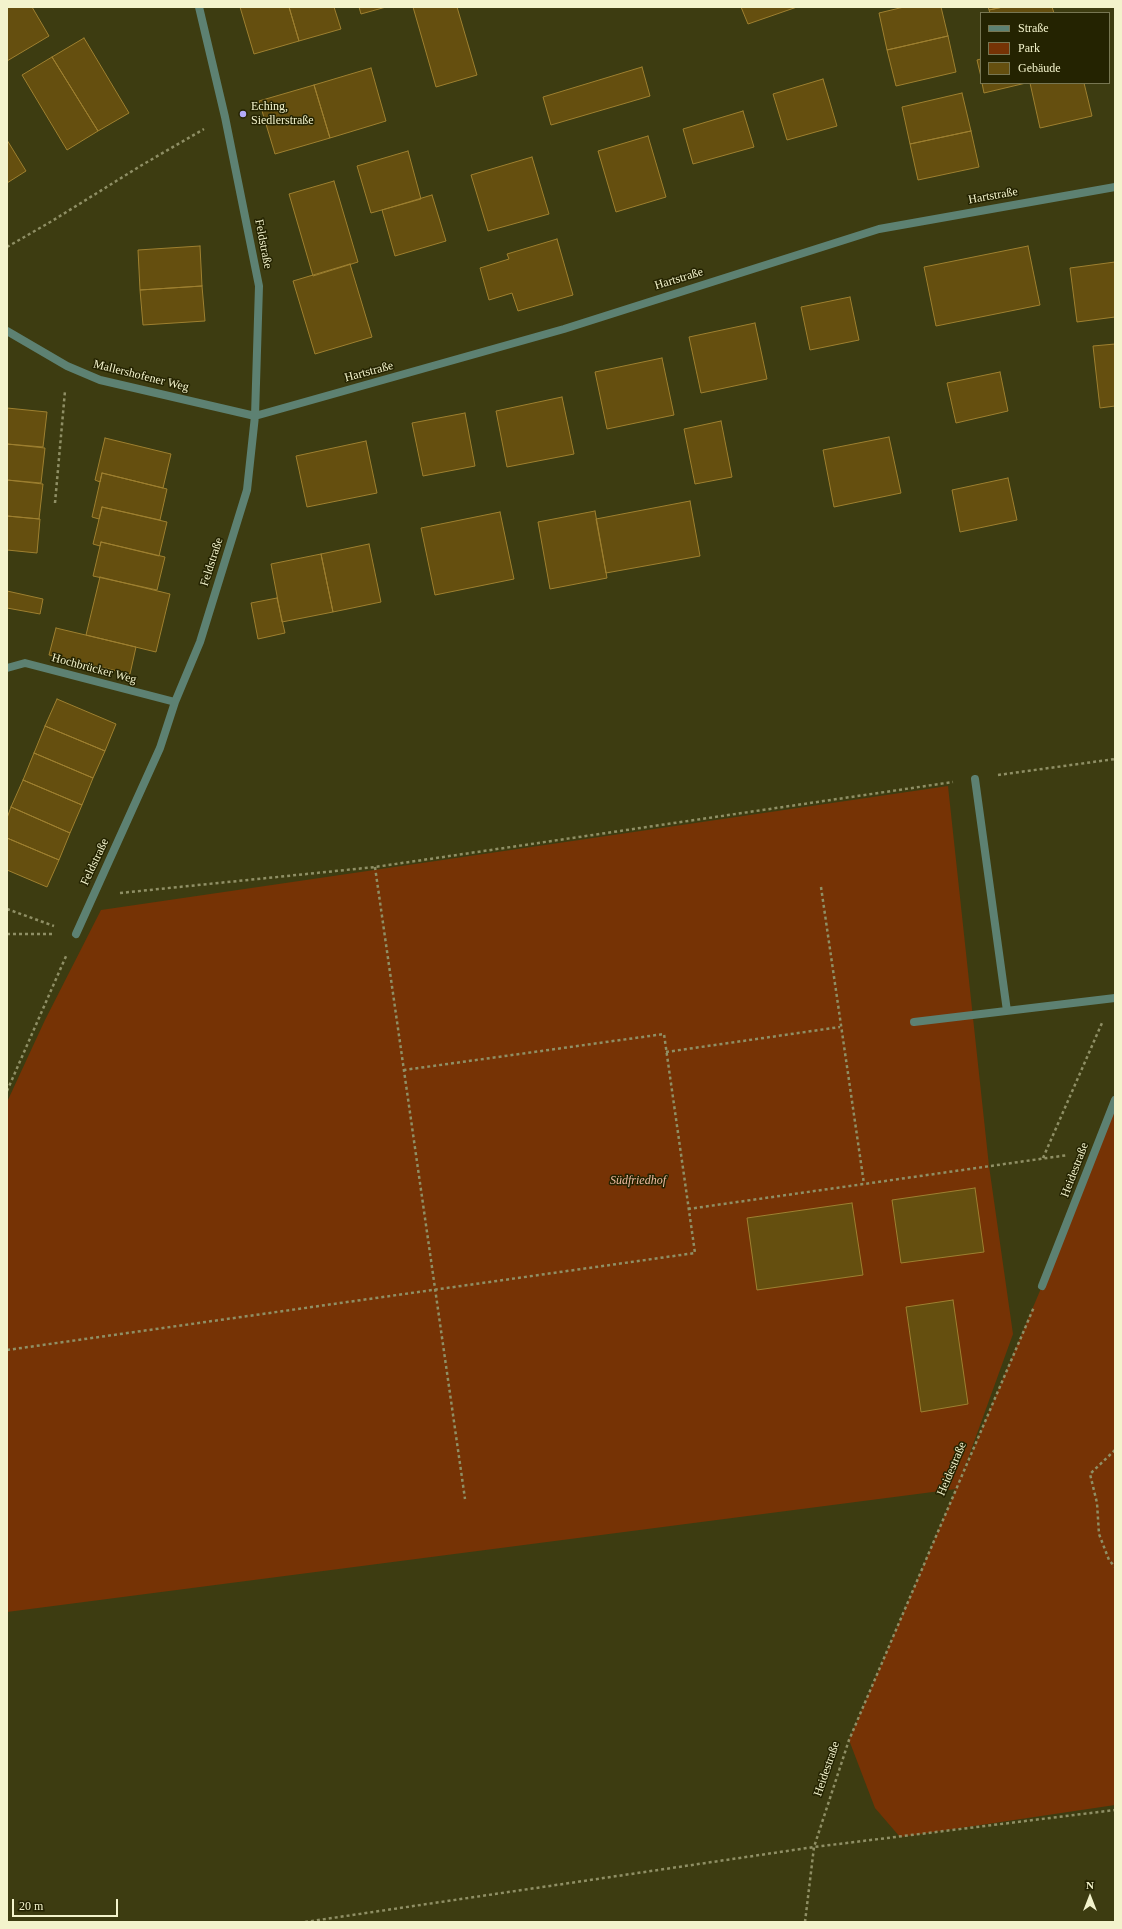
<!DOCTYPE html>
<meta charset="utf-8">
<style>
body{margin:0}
#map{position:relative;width:1122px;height:1929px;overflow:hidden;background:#3d3c11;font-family:"Times New Roman",serif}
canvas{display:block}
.frame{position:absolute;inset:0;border:8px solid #f3f3cc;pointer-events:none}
.legend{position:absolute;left:980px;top:12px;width:130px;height:72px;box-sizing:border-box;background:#242301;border:1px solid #777652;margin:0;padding:5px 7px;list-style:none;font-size:12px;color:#f3f3cc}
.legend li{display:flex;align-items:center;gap:8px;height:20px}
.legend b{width:20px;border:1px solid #777652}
.north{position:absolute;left:1070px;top:1877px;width:40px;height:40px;-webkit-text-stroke:3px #242301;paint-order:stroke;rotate:0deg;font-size:11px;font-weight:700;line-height:16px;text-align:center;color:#f3f3cc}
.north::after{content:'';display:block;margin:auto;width:14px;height:18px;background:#f3f3cc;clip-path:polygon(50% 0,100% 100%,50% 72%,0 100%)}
.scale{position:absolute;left:12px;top:1899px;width:106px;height:18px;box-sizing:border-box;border:2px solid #f3f3cc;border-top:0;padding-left:5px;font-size:12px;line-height:14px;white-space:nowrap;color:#f3f3cc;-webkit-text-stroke:3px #242301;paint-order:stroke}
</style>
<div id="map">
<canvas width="1122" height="1929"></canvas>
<div class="frame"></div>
<ul class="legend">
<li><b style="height:5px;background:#5d8172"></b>Straße</li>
<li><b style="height:11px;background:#763305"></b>Park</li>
<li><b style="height:11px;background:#654f0f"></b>Gebäude</li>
</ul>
<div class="north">N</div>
<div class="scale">20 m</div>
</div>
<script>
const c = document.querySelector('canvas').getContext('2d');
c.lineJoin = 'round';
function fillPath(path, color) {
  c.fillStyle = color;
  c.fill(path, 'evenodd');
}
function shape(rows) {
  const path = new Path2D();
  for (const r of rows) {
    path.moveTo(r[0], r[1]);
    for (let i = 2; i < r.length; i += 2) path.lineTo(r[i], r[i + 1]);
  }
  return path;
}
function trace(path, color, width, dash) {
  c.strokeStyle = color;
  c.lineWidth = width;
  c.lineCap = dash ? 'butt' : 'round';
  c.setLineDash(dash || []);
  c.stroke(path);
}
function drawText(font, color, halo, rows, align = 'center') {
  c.font = font + ' "Times New Roman",serif';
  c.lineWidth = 3;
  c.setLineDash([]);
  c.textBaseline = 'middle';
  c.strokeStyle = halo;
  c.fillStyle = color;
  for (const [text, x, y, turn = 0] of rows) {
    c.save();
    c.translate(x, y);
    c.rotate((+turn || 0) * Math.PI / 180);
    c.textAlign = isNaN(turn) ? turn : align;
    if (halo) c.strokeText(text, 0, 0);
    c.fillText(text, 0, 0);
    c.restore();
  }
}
fillPath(shape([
 [948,786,989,1166,1013,1334,961,1478,1042,1286,1115,1102,1115,1805,900,1837,875,1808,849,1740,956,1489,7,1612,7,1102,45,1020,101,910]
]), '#763305');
const building = shape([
 [7,7,32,7,49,36,7,61,7,7],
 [240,7,289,7,299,41,254,54,240,7],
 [289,7,334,7,341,29,299,41,289,7],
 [359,7,386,7,361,14,359,7],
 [413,7,457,7,477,75,436,87,413,7],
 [741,7,797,7,748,24,741,7],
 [904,7,941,7,948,36,887,50,879,13,904,7],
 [988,7,1003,7,989,10,988,7],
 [1003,7,1052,7,1054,13,990,13,989,10,1003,7],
 [948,36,956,72,896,86,887,50,948,36],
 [84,38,129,113,98,131,52,57,84,38],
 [52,57,98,131,67,150,22,75,52,57],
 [981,59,981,77,977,60,981,59],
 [642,67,650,96,551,125,543,97,642,67],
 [371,68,386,121,330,138,314,85,371,68],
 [823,79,837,126,787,140,773,94,823,79],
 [982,83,1026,83,984,93,982,83],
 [1030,83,1084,83,1092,116,1040,128,1030,83],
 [314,85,330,138,275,154,259,101,314,85],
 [962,93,971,131,910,144,902,107,962,93],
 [743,111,754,147,693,164,683,129,743,111],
 [971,131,979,167,918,180,910,144,971,131],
 [648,136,666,197,616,212,598,151,648,136],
 [7,140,26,171,7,183,7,140],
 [408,151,421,199,371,213,357,166,408,151],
 [532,157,549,214,488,231,471,175,532,157],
 [334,181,358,262,313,276,289,194,334,181],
 [432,195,446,241,395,256,382,210,432,195],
 [557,239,573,295,518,311,512,293,489,300,480,268,509,259,507,254,557,239],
 [200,246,202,286,140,290,138,250,200,246],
 [1028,246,1040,305,936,326,924,267,1028,246],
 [1115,262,1115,317,1077,322,1070,268,1115,262],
 [350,264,372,337,315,354,293,281,350,264],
 [202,286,205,321,143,325,140,290,202,286],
 [850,297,859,340,810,350,801,307,850,297],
 [755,323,767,379,701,393,689,337,755,323],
 [1115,344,1115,406,1100,408,1093,346,1115,344],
 [662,358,674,415,607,429,595,372,662,358],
 [1000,372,1008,411,956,423,947,383,1000,372],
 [562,397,574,454,507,467,496,411,562,397],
 [7,408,47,412,43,447,7,444,7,408],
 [465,413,475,466,423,476,412,423,465,413],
 [721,421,732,477,695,484,684,429,721,421],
 [889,437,901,493,834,507,823,450,889,437],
 [105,438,171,454,163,488,102,473,100,482,95,480,105,438],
 [366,441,377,493,307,507,296,456,366,441],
 [7,444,45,448,41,483,7,480,7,444],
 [102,473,167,489,160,520,102,507,99,519,92,517,102,473],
 [1008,478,1017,520,960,532,952,490,1008,478],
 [7,480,43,484,39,519,7,516,7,480],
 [690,501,700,556,606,573,596,519,690,501],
 [102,507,167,522,159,556,101,542,100,546,93,544,102,507],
 [595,511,607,578,550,589,538,522,595,511],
 [500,512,514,579,435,595,421,528,500,512],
 [7,516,40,519,37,553,7,550,7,516],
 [101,542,165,557,157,590,93,576,101,542],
 [369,544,381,602,333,612,321,554,369,544],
 [321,554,333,612,282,622,271,564,321,554],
 [100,577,170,594,156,652,86,635,100,577],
 [7,591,43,599,40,614,7,608,7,591],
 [277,598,285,633,258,639,251,603,277,598],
 [56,628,136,647,130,674,49,655,56,628],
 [57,699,116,724,105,751,45,726,57,699],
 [45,726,105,751,93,778,34,753,45,726],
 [34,753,93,778,82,805,23,780,34,753],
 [23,780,82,805,70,833,11,807,23,780],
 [11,807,70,833,59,860,7,838,7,818,11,807],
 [7,838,59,860,47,887,7,870,7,838],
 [975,1188,984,1252,901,1263,892,1200,975,1188],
 [852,1203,863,1275,757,1290,747,1218,852,1203],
 [953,1300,968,1404,921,1412,906,1307,953,1300]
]);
fillPath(building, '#654f0f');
trace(building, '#9e8030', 1);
trace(shape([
 [7,247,52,221,142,165,204,129],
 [55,503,65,391],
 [998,775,1115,759],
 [375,867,465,1499],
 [821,887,864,1184],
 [120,893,375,867,953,782],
 [7,909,54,926],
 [7,934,53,934],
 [666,1052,840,1027],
 [7,1091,67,954],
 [1043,1158,1102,1023],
 [688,1209,1068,1155],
 [7,1350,695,1253,664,1034,404,1070],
 [1115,1450,1090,1474,1097,1503,1099,1534,1109,1560,1115,1567],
 [305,1922,814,1847,1115,1810],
 [805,1922,814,1847,849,1740,1034,1307]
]), '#8f8f65', 2.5, [3, 3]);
trace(shape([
 [975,779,1007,1011],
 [914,1022,1115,998]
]), '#5d8172', 8);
trace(shape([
 [7,331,67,366,100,380,255,416,564,329,879,229,1115,187],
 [7,668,25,663,175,702],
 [76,934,160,748,175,702,200,642,247,490,255,416,259,286,225,117,199,7],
 [1042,1286,1115,1100]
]), '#5d8172', 8);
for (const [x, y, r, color] of [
 [243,114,4,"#b4acf9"]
]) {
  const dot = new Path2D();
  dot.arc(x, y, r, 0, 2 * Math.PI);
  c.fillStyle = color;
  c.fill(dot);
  trace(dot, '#242301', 1.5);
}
drawText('12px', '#f3f3cc', '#242301', [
 ["Eching,",251,107],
 ["Siedlerstraße",251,121]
], 'left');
drawText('12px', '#f3f3cc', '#242301', [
 ["Hartstraße",993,196,-10],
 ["Feldstraße",263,244,79],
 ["Hartstraße",679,279,-17],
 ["Hartstraße",369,372,-15],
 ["Mallershofener Weg",141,376,14],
 ["Feldstraße",212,562,-72],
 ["Hochbrücker Weg",94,669,15],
 ["Feldstraße",95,862,-65],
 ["Heidestraße",1075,1170,-69],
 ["Heidestraße",952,1469,-67],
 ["Heidestraße",827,1769,-71]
]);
drawText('italic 12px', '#f0bba1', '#242301', [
 ["Südfriedhof",638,1181]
]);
</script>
